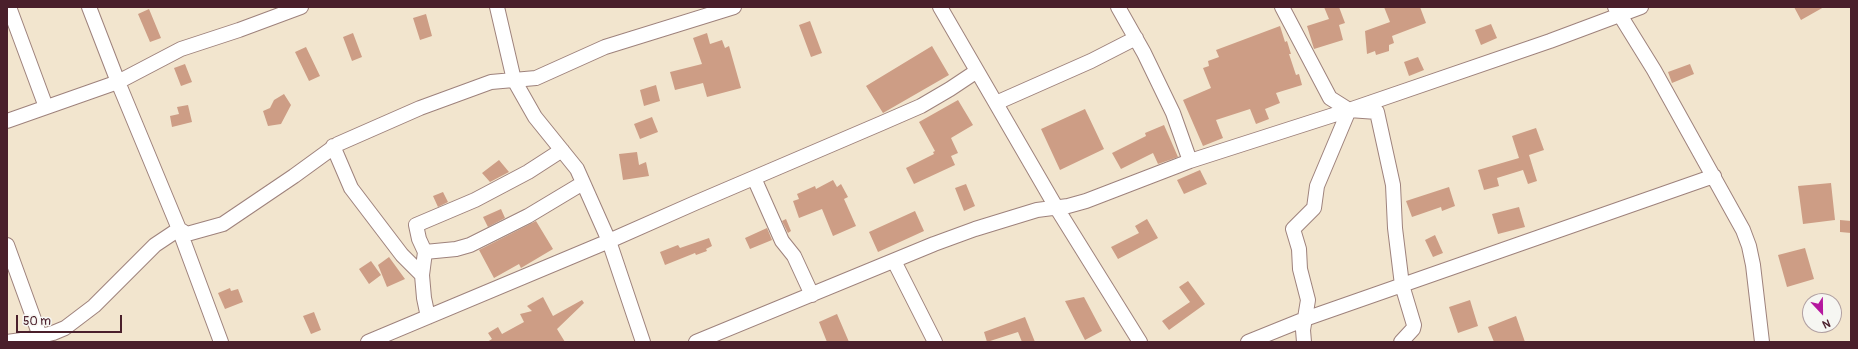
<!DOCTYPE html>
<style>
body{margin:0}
#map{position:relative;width:1858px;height:349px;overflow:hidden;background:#f2e5ce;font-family:Pangolin,sans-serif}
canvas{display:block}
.frame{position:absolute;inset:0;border:8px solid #4a1f2b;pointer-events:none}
.north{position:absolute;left:1802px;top:293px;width:40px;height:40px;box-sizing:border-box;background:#f6f6f2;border:1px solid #b1a0a2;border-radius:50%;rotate:158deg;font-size:11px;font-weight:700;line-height:16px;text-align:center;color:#4a1f2b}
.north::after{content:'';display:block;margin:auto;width:14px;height:18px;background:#b5179e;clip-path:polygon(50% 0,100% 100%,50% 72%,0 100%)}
.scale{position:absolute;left:16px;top:315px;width:106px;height:18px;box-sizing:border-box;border:2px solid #4a1f2b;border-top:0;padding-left:5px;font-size:12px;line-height:14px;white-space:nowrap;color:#4a1f2b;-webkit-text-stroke:3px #f6f6f2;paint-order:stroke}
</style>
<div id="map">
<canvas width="1858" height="349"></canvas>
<div class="frame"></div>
<div class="north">N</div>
<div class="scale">50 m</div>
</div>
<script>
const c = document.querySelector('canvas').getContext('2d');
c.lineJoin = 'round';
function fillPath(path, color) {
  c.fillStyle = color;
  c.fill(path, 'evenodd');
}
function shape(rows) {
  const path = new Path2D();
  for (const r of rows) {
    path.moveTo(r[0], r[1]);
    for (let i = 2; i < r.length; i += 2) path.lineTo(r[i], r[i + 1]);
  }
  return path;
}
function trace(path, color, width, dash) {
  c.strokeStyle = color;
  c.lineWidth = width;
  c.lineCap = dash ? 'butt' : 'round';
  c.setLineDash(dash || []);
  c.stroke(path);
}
fillPath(shape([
 [1324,7,1339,7,1345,23,1339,25,1343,40,1314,49,1307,26,1329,19],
 [1384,7,1420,7,1426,23,1392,36,1394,43,1389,45,1389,51,1376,55,1375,51,1367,54,1365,31,1390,22],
 [1794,7,1824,7,1801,20],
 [149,9,161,38,150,42,138,14],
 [426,14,432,36,420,40,413,18],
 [810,21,822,53,811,57,799,25],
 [1491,24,1497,38,1481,45,1475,30],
 [1280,26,1285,42,1287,41,1291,54,1289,54,1296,75,1299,74,1302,85,1276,93,1280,103,1265,109,1269,119,1256,124,1250,109,1216,120,1223,138,1203,146,1183,100,1211,88,1203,68,1209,66,1208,61,1219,57,1216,50],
 [353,33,362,57,352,61,343,37],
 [707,33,710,44,722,40,725,48,729,46,741,88,707,97,703,83,675,90,670,72,702,64,693,38],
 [932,46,949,75,883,113,866,86],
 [306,47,320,76,309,81,295,52],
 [1418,57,1424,70,1409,76,1404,62],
 [185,64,192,82,181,86,174,68],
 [1690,64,1694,74,1672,83,1668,72],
 [656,85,660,101,644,106,640,90],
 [284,94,291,105,281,124,268,126,263,111,270,108,274,100],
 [958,100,973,125,951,138,958,153,951,156,955,165,914,184,906,168,934,154,933,152,935,151,919,122],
 [188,105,192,122,172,127,170,116,179,114,177,107],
 [1085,109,1104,149,1060,170,1041,129],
 [652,117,658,132,640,139,634,124],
 [1164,125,1178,157,1158,164,1153,153,1121,169,1112,153,1146,136,1145,133],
 [1536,128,1544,150,1529,155,1537,181,1528,184,1523,170,1497,178,1499,186,1484,190,1478,170,1519,158,1512,136],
 [637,152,639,165,646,162,649,176,623,180,619,154],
 [499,160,509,172,490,182,482,173],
 [1200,170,1207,184,1184,194,1177,180],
 [833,180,837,187,841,184,848,197,844,199,856,226,833,236,822,209,799,218,793,201,799,199,797,194,815,186,816,189],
 [1831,183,1835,220,1803,224,1798,186],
 [966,184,975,206,964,211,955,188],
 [1449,187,1455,206,1442,211,1441,207,1412,217,1406,201],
 [443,192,448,202,438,207,433,196],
 [1519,207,1525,227,1498,234,1492,214],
 [501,209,505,218,488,227,483,217],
 [915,211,924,231,878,252,869,232],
 [786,219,791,231,788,233,782,221],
 [1147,219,1158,238,1118,259,1111,247,1139,233,1135,226],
 [1840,220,1851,221,1851,233,1840,232],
 [536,221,553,249,521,268,519,264,494,278,479,250],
 [767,228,772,240,750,249,745,238],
 [1435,235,1443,253,1433,257,1425,240],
 [709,238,712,246,706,249,707,251,696,255,695,253,665,265,660,252,678,245,680,248],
 [1805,248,1814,279,1787,287,1778,255],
 [389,257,405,279,387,287,378,265],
 [371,261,381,275,369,284,359,269],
 [1188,281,1205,304,1169,330,1162,321,1190,302,1179,287],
 [230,288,231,291,238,289,243,302,225,309,218,293],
 [543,297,553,316,582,300,584,303,557,329,565,342,487,342,492,339,488,333,498,327,502,334,524,322,520,314,532,311,527,306],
 [1084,297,1102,331,1085,340,1065,301],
 [1470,300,1478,326,1458,333,1449,307],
 [314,312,321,330,311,334,303,316],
 [837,314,849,342,827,342,819,322],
 [1516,316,1525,342,1494,342,1488,327],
 [1025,317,1035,342,1022,342,1018,332,987,342,984,332]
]), '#cd9d85');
const street = shape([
 [9,7,46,107],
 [89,7,118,82,179,229,221,342],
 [497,7,514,80,535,117,577,169,609,241,643,342],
 [940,7,1056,207,1140,342],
 [1118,7,1144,53,1173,113,1190,161],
 [1282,7,1330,98,1349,110,1377,112,1393,185,1395,228,1402,285,1414,325,1413,329,1401,342],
 [1615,7,1654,70,1743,230,1749,246,1753,265,1762,342],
 [996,103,1091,61,1136,38],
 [7,121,118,82,181,49,239,30,301,7],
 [333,146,351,188,402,255,422,275],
 [754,178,782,241,794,256,812,295],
 [7,245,40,336],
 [425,252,456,249,470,245,528,216,583,183],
 [894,261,935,342],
 [428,317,424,298,422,275,425,252,419,239,416,225,475,200,528,172,562,150],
 [7,342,29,339,53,333,65,328,94,306,155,245,179,229,187,234,223,224,294,176,338,144,420,108,491,82,536,78,605,47,734,7],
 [368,342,609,241,695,203,882,123,921,106,950,89,977,71],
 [696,342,934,244,975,229,1037,210,1068,206,1086,201,1190,161,1349,110,1550,41,1641,7],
 [1248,342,1305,319,1714,176],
 [1304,342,1303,330,1308,300,1300,269,1299,249,1293,229,1314,208,1317,186,1349,110]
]);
trace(street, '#9e827c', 16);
trace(street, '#fff', 14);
</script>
